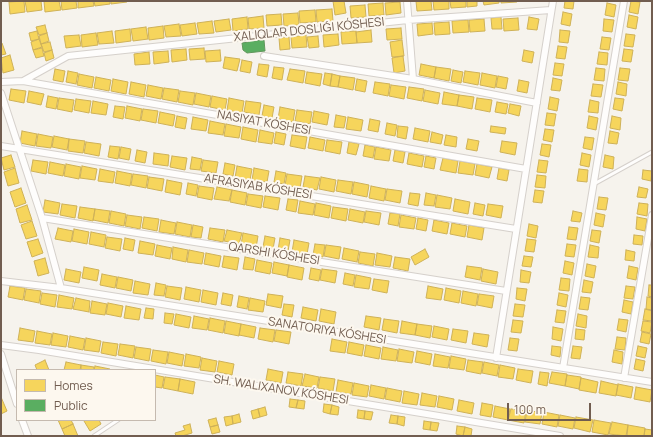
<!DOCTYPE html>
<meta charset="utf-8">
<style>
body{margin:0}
#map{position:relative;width:653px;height:437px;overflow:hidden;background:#f6f3ed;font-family:Manrope,sans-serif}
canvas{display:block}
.frame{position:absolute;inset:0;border:2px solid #715d50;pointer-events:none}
.legend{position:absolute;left:16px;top:369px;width:140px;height:52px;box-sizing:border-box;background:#fdf8ef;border:1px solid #c5baaf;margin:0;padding:5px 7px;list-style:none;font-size:12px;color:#715d50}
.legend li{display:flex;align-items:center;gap:8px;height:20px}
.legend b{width:20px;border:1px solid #c5baaf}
.scale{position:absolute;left:507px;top:403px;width:84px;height:18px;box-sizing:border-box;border:2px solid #715d50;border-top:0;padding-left:5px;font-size:12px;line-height:14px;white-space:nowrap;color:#715d50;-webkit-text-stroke:3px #fdf8ef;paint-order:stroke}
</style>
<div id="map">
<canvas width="653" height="437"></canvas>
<div class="frame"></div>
<ul class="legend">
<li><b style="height:11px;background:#f6d55c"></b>Homes</li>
<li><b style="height:11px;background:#5aae61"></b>Public</li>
</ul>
<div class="scale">100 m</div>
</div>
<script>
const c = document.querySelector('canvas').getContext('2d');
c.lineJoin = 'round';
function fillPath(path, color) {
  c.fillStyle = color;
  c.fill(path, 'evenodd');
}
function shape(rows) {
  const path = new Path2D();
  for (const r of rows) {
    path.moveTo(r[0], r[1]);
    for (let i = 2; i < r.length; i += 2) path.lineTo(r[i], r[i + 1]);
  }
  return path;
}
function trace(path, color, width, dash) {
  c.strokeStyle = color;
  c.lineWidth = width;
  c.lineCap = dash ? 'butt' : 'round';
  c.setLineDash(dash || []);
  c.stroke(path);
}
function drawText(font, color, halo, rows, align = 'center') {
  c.font = font + ' Manrope,sans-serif';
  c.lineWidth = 4;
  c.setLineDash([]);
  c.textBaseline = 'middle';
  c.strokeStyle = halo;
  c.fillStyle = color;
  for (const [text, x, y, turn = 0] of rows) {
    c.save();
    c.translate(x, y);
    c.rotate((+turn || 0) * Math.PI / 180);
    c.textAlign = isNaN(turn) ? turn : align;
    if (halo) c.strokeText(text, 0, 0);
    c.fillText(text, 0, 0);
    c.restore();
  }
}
const homes = shape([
 [24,1,25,12,10,14,9,2,24,1],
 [25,1,41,1,42,10,27,12,25,1],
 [44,1,59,1,61,10,45,12,44,1],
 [61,1,76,1,77,8,62,10,61,1],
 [78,1,93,1,94,6,78,8,78,1],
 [94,1,110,1,110,4,95,6,94,1],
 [111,1,126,1,127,2,111,4,111,1],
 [333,1,344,1,346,13,335,15,333,1],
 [416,1,431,1,432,10,417,11,416,1],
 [433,1,449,1,449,9,434,10,433,1],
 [450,1,466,1,466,7,451,8,450,1],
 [467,1,477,1,477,6,467,7,467,1],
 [483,1,499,1,499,3,484,5,483,1],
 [501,1,516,1,517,2,501,3,501,1],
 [565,1,574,1,573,9,564,8,565,1],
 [631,1,640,2,638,14,629,12,631,1],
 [400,2,401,13,386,15,385,3,400,2],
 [383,3,384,15,369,16,368,4,383,3],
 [607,3,616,5,614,17,605,15,607,3],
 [365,5,366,17,351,18,350,6,365,5],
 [332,9,333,21,317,22,316,10,332,9],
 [315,10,316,22,300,23,299,11,315,10],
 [563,12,572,14,570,26,561,24,563,12],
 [298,13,299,25,284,26,283,14,298,13],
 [281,14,282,25,267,26,266,15,281,14],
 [629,15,638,17,636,29,627,27,629,15],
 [263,16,264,28,249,29,248,18,263,16],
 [247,17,248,29,233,31,232,19,247,17],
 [501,17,502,29,492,29,491,18,501,17],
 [529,17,539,19,537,30,527,29,529,17],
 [518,18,519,30,504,31,503,19,518,18],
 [229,19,231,30,216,32,214,21,229,19],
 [484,19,485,31,470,32,469,20,484,19],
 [604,19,614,20,612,32,603,31,604,19],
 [468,20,469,32,453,33,452,21,468,20],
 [212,21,214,33,199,34,197,23,212,21],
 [449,22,450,34,435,35,434,23,449,22],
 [195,23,197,34,182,36,180,25,195,23],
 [432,23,433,34,418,36,417,24,432,23],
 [179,24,181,36,166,37,164,26,179,24],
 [45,25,47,33,39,35,36,27,45,25],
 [163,26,164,38,149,40,148,28,163,26],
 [146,27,148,39,133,41,131,29,146,27],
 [401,28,402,39,387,40,386,29,401,28],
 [130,29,131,41,116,43,115,31,130,29],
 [371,30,372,42,357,43,356,32,371,30],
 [560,30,570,31,568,43,559,42,560,30],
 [37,31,39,39,31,41,29,33,37,31],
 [112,31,114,43,99,44,97,33,112,31],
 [356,31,357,43,342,44,341,32,356,31],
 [47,33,49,41,41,44,39,36,47,33],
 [96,33,98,45,82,47,81,35,96,33],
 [338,34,339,45,324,47,323,35,338,34],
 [626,34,635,35,633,47,624,46,626,34],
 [79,35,81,46,66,48,64,36,79,35],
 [306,35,307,47,292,48,291,37,306,35],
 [318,36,319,47,309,48,307,37,318,36],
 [289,37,290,49,280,50,279,38,289,37],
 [602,37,611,38,609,50,600,49,602,37],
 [39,39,42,47,33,50,31,42,39,39],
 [402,40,404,56,392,57,390,42,402,40],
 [50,42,52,50,44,52,41,44,50,42],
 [1,43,2,43,6,54,1,55,1,43],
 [558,46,567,47,565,59,556,58,558,46],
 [42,48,44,56,36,58,33,50,42,48],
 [204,48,205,59,190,60,189,49,204,48],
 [186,49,187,60,172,62,171,50,186,49],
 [624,49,633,50,631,62,622,61,624,49],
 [52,50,54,58,46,61,44,53,52,50],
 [220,50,221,61,206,62,205,51,220,50],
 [524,50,534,52,532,63,522,61,524,50],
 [168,51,169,62,154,64,153,52,168,51],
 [149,52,150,64,135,65,134,54,149,52],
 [599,52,608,53,607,65,597,64,599,52],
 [10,55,14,70,3,73,1,58,10,55],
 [403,56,405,71,394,73,392,58,403,56],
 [225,57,240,59,237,71,223,68,225,57],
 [242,60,252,62,250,73,240,71,242,60],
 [555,63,564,64,562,76,553,75,555,63],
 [259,64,269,65,267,77,257,75,259,64],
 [421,64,436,67,434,78,419,75,421,64],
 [274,67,284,68,282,80,272,78,274,67],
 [436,67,451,69,449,81,434,78,436,67],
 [596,68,605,69,604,81,594,80,596,68],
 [620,68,630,69,628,81,618,80,620,68],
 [55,69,65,71,63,82,53,80,55,69],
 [290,69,305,71,303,83,287,80,290,69],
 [453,70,463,72,461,83,451,81,453,70],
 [68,71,78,73,76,84,66,82,68,71],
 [465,71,480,73,478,85,463,82,465,71],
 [307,72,322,74,320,86,305,83,307,72],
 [325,73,332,74,330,86,323,84,325,73],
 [482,73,497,76,495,88,480,85,482,73],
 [79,74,94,77,92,88,77,85,79,74],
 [332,74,340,76,338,87,330,86,332,74],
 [340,76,355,78,353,90,338,87,340,76],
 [498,76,508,78,506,89,496,87,498,76],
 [96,77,111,80,109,91,94,88,96,77],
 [553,78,562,80,560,91,551,90,553,78],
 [113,79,128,82,126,94,111,91,113,79],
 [357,79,367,81,365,92,355,90,357,79],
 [519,80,529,82,527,93,517,91,519,80],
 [131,82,146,85,144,97,129,94,131,82],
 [375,82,390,84,388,96,373,93,375,82],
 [618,82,627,84,626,96,616,94,618,82],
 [593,84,603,85,601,97,591,96,593,84],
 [148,85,163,88,161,99,146,96,148,85],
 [391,85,406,87,404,99,389,96,391,85],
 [409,87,424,89,422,101,407,98,409,87],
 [164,88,179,90,177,102,162,99,164,88],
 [11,89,26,91,24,103,9,100,11,89],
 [425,90,440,93,438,104,423,101,425,90],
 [29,91,44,94,41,105,27,102,29,91],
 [180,91,195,93,193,105,178,102,180,91],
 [444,92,459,95,457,106,442,104,444,92],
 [196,93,211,96,209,107,194,104,196,93],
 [459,95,474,97,472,109,457,106,459,95],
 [48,96,58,98,56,109,46,107,48,96],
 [212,96,227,99,225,110,210,107,212,96],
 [550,97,559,99,557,111,548,109,550,97],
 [59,98,74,100,72,112,57,109,59,98],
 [229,98,244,101,242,113,227,110,229,98],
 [477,98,492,100,490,112,475,109,477,98],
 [615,98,624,99,622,111,613,109,615,98],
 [76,99,91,101,89,113,74,110,76,99],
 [590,100,599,102,598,113,588,112,590,100],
 [93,101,108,104,106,115,91,113,93,101],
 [246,101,261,103,259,115,244,112,246,101],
 [497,102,508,104,506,114,495,112,497,102],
 [510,104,521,106,519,116,508,113,510,104],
 [264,105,274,107,272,118,262,116,264,105],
 [115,106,125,107,123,119,113,117,115,106],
 [127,106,142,109,140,121,125,118,127,106],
 [280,107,295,110,293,122,278,119,280,107],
 [143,109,158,111,156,123,141,120,143,109],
 [297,110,312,112,310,124,295,121,297,110],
 [314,111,329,114,327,125,312,122,314,111],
 [160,112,175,115,173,126,158,123,160,112],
 [547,113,556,114,554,126,545,125,547,113],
 [336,115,346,117,344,128,334,127,336,115],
 [177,116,187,118,185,129,175,127,177,116],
 [589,116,598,118,596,130,587,128,589,116],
 [612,116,621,118,620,130,610,128,612,116],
 [193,117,208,120,206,131,191,129,193,117],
 [348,117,363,120,361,131,346,129,348,117],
 [370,119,380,121,378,132,368,130,370,119],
 [210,121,225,124,223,135,208,133,210,121],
 [387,123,397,125,395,136,385,134,387,123],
 [226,124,241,127,239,138,224,136,226,124],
 [398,126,408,127,406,139,397,137,398,126],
 [491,126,506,128,505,134,490,132,491,126],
 [243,127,258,130,256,142,241,139,243,127],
 [415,128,430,131,428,142,413,139,415,128],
 [545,129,554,130,552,142,543,140,545,129],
 [260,130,274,133,272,144,258,142,260,130],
 [22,131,37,134,35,146,20,143,22,131],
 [610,131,619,133,617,144,608,143,610,131],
 [276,132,286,134,284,145,274,143,276,132],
 [432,132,443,135,441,144,430,142,432,132],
 [38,134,53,137,51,148,36,146,38,134],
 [292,135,307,137,305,149,290,146,292,135],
 [446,135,457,137,456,147,444,145,446,135],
 [54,136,69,139,67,150,52,147,54,136],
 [310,137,325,140,323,151,308,148,310,137],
 [585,137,594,138,592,150,583,148,585,137],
 [69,139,85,141,83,153,68,151,69,139],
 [468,139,479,141,477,151,466,149,468,139],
 [327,140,342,142,340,154,325,151,327,140],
 [502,141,517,143,515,155,500,152,502,141],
 [86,142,101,144,99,156,84,153,86,142],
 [349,142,359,144,356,155,347,153,349,142],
 [542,144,551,145,549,157,540,155,542,144],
 [365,145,375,147,373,158,363,156,365,145],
 [110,146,120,147,118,159,108,157,110,146],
 [121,147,131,149,129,160,119,158,121,147],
 [376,147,391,150,389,161,374,159,376,147],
 [137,150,147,152,145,163,135,161,137,150],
 [395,150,405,152,403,163,393,161,395,150],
 [154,153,169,155,168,166,153,164,154,153],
 [409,153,424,156,422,167,407,164,409,153],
 [582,153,591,155,589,167,580,165,582,153],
 [11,155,15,167,4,170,1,158,11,155],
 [605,155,614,157,613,169,603,167,605,155],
 [172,156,187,158,185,170,170,167,172,156],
 [426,156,436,158,434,169,424,167,426,156],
 [192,157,202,159,200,170,190,169,192,157],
 [443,158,458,161,456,173,440,170,443,158],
 [33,160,48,162,46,174,31,171,33,160],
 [203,160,218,162,216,173,201,171,203,160],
 [539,160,548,161,546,173,537,172,539,160],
 [460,161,475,164,473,175,458,173,460,161],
 [50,162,65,165,63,176,48,173,50,162],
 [225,163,235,165,233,176,223,174,225,163],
 [66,164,81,167,79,179,64,176,66,164],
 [477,164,492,167,489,178,475,175,477,164],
 [82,166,97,169,95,180,80,178,82,166],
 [237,166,252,169,250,180,235,178,237,166],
 [15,168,19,183,8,186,4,172,15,168],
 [254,168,269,171,267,182,252,180,254,168],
 [499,168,509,170,507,181,497,179,499,168],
 [100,169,115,172,113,183,98,181,100,169],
 [579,169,588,170,587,182,577,181,579,169],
 [643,170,652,171,651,181,642,179,643,170],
 [117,171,132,174,130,186,115,183,117,171],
 [276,171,286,173,284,184,274,182,276,171],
 [133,174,148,176,146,188,131,185,133,174],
 [287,174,302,176,300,188,285,185,287,174],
 [537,175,546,176,545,188,535,187,537,175],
 [305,176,320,178,317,190,303,187,305,176],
 [149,177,164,179,162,191,147,188,149,177],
 [321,177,336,180,334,192,319,189,321,177],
 [167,180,182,183,180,195,165,192,167,180],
 [338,180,353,182,351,194,336,191,338,180],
 [354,182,369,185,367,197,352,194,354,182],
 [188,183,198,185,196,196,186,194,188,183],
 [199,186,214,188,212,200,197,197,199,186],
 [371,186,386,189,384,201,369,198,371,186],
 [217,187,232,190,229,201,214,199,217,187],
 [639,187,648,189,646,198,637,197,639,187],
 [21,188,26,203,15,207,10,192,21,188],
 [387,189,402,191,400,203,385,200,387,189],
 [232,190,247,193,245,205,230,202,232,190],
 [535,190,544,191,542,203,533,202,535,190],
 [410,193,420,194,418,206,408,204,410,193],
 [426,193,436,195,434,206,424,205,426,193],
 [248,194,263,196,261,208,246,205,248,194],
 [437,195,452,198,450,209,435,207,437,195],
 [265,196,280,198,278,210,263,207,265,196],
 [599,197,608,198,606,210,597,209,599,197],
 [288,199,298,200,296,212,286,210,288,199],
 [455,199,470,202,468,214,453,211,455,199],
 [45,200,60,203,58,214,43,212,45,200],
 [300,201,315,204,313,215,298,213,300,201],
 [316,203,331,206,329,218,314,215,316,203],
 [475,203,485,205,483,216,473,214,475,203],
 [639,203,648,204,647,216,637,214,639,203],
 [62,204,77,206,75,218,60,215,62,204],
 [488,204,503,206,501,218,486,215,488,204],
 [27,205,32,220,20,223,16,209,27,205],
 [80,207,95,209,93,221,78,218,80,207],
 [333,207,348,209,346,221,331,218,333,207],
 [95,209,110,211,108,223,93,220,95,209],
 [350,209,365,212,363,223,348,220,350,209],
 [111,211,126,214,124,226,109,223,111,211],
 [366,211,381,213,379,225,364,222,366,211],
 [573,211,582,213,580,222,571,221,573,211],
 [390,213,400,214,398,226,388,224,390,213],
 [596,213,605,215,603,227,594,225,596,213],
 [127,215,142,217,140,229,125,226,127,215],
 [401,215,416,218,414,229,399,227,401,215],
 [144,217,159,219,157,231,142,228,144,217],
 [637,217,647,219,645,231,636,229,637,217],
 [418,218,428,220,426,231,416,229,418,218],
 [161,220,176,223,174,234,159,232,161,220],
 [434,220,449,223,447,234,432,231,434,220],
 [32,221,37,236,26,239,21,225,32,221],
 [177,222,192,225,190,237,175,234,177,222],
 [452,223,467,226,465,237,450,234,452,223],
 [529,224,538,226,536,238,527,236,529,224],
 [193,225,203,227,201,238,191,237,193,225],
 [469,225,484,228,482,240,467,237,469,225],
 [569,227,578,228,576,240,567,239,569,227],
 [58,228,73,231,71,242,55,239,58,228],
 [210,228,225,230,223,242,208,239,210,228],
 [74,229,89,232,87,244,72,241,74,229],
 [227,230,242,233,239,244,224,241,227,230],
 [592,230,601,231,599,243,590,241,592,230],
 [91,232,106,235,104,247,89,244,91,232],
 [243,233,258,236,256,248,241,245,243,233],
 [634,235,643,236,642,245,633,244,634,235],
 [265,236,275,238,273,249,263,247,265,236],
 [107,237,122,239,120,251,105,248,107,237],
 [125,238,135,240,133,251,123,249,125,238],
 [280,238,290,240,288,251,278,250,280,238],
 [38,239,43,253,32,257,27,242,38,239],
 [527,239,536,240,534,252,525,251,527,239],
 [294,240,309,243,307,254,292,252,294,240],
 [140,241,155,244,153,255,138,253,140,241],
 [315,244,325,245,323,257,313,255,315,244],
 [567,244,576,245,574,257,565,256,567,244],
 [157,245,172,248,170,259,155,256,157,245],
 [326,245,341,247,339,259,324,256,326,245],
 [590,245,599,247,598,258,588,257,590,245],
 [173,247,188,250,186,262,172,259,173,247],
 [344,248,359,251,357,262,342,259,344,248],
 [425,249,429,257,415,265,411,257,425,249],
 [189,250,204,253,202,264,187,262,189,250],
 [626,250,635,252,634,261,625,260,626,250],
 [360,252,375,254,373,266,358,263,360,252],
 [206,253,221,256,219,267,204,264,206,253],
 [377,253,392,256,390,267,375,265,377,253],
 [224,256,239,258,237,270,222,267,224,256],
 [524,256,533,257,531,267,522,266,524,256],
 [245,257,255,259,253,270,243,269,245,257],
 [395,257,410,259,408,271,393,268,395,257],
 [45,258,49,273,38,276,34,261,45,258],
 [257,260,272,263,270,274,255,271,257,260],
 [565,261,574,263,572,275,563,273,565,261],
 [274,262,289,265,287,276,272,273,274,262],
 [587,264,596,266,594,278,585,276,587,264],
 [289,265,304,268,302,280,287,277,289,265],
 [467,266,482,268,480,280,465,277,467,266],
 [629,266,638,268,636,280,627,278,629,266],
 [84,267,99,270,97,281,82,278,84,267],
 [311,268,321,270,319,281,309,279,311,268],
 [66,269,81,272,79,283,64,280,66,269],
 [322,269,337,271,335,283,320,280,322,269],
 [483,269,498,272,496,284,481,281,483,269],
 [521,270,531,272,529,283,520,282,521,270],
 [345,273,355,275,353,286,343,284,345,273],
 [102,274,117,277,115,288,100,285,102,274],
 [356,275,371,278,369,289,354,287,356,275],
 [118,277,133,280,131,291,116,288,118,277],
 [561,278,570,279,569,291,559,290,561,278],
 [374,279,389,281,387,293,372,290,374,279],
 [584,280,593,282,591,293,582,292,584,280],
 [135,281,150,284,148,295,133,293,135,281],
 [156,283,166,285,164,296,154,295,156,283],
 [649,285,652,285,652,297,648,296,649,285],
 [10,286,25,288,23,300,8,297,10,286],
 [167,286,182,288,180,300,165,297,167,286],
 [428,286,443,289,441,300,426,298,428,286],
 [626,286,635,287,633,299,624,298,626,286],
 [186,287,201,290,199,302,184,299,186,287],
 [446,288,461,291,459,303,444,300,446,288],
 [517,288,527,289,525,301,516,299,517,288],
 [26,289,41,291,39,303,24,300,26,289],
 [203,290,218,293,216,305,201,302,203,290],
 [463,291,478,294,476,306,461,303,463,291],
 [42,293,57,295,55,307,40,304,42,293],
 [223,293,233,295,231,306,221,304,223,293],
 [559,293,568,295,566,307,557,305,559,293],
 [268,294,283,296,281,308,266,305,268,294],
 [479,294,494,296,492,308,477,305,479,294],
 [59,295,74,298,72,309,57,307,59,295],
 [239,296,249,298,247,309,237,307,239,296],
 [581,297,590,298,588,310,579,309,581,297],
 [647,297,652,298,652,310,646,309,647,297],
 [76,298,90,301,89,312,73,309,76,298],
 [250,298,265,301,263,312,248,310,250,298],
 [624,300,633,302,631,314,622,312,624,300],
 [92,301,107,304,105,315,90,313,92,301],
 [108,303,123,306,121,317,106,314,108,303],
 [284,304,294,305,292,317,282,315,284,304],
 [515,304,525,305,523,317,513,316,515,304],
 [126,306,141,309,139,320,124,318,126,306],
 [303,307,318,310,316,321,301,318,303,307],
 [146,308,154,309,153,319,144,318,146,308],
 [321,309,336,312,334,324,319,321,321,309],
 [645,309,652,311,652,321,643,320,645,309],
 [557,310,566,311,564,323,555,322,557,310],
 [165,313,174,314,172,324,164,323,165,313],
 [176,314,191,317,189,328,174,325,176,314],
 [578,314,587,316,586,328,576,326,578,314],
 [194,316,209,319,207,330,192,328,194,316],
 [366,316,381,318,379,330,364,327,366,316],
 [210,318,225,321,223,333,208,330,210,318],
 [384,319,399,321,397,333,382,330,384,319],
 [619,319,628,320,626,332,617,330,619,319],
 [513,320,523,321,521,333,511,332,513,320],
 [226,321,241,324,239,336,224,333,226,321],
 [402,321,417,324,415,335,400,333,402,321],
 [643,321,652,322,650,333,641,331,643,321],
 [241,324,256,327,254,338,239,335,241,324],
 [417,324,432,326,430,338,415,335,417,324],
 [434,326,449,329,447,340,432,337,434,326],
 [553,327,563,329,561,341,552,339,553,327],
 [20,328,35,331,33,342,18,340,20,328],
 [260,328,275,330,273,342,258,339,260,328],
 [453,329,468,331,466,343,451,340,453,329],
 [576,329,585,330,584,340,575,339,576,329],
 [276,330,291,332,289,344,274,341,276,330],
 [37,331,52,334,50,345,35,343,37,331],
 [642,332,651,334,649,344,640,342,642,332],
 [53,333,68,336,66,347,51,345,53,333],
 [474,333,489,335,487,347,472,344,474,333],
 [70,336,85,339,83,350,68,347,70,336],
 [617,337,626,338,625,350,615,349,617,337],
 [86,338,101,341,99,352,84,350,86,338],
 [510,338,519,339,517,351,508,350,510,338],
 [332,339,347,342,345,353,330,351,332,339],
 [103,342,118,344,116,356,101,353,103,342],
 [349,342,364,345,362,356,347,353,349,342],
 [120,344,135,346,133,358,118,355,120,344],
 [366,345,381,348,379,359,364,356,366,345],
 [552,346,561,347,560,357,551,355,552,346],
 [573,346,582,347,580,359,571,358,573,346],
 [638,346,647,348,645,358,636,356,638,346],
 [136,347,151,349,149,361,134,358,136,347],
 [383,347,398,350,396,361,381,359,383,347],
 [399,349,414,352,412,363,397,361,399,349],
 [153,350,168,352,166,364,151,361,153,350],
 [614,350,623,352,622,364,612,362,614,350],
 [417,351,432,354,430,365,415,362,417,351],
 [169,352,184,355,182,366,167,363,169,352],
 [186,354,201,357,199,368,184,366,186,354],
 [435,354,450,357,448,368,433,366,435,354],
 [451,356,466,359,464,370,449,368,451,356],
 [202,358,217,361,215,372,200,370,202,358],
 [636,359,645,361,643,371,634,369,636,359],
 [45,360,49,370,37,370,35,365,45,360],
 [468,360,483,362,481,374,466,371,468,360],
 [219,361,234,364,232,375,217,372,219,361],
 [66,362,81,365,80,370,64,370,66,362],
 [484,362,499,365,497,376,482,373,484,362],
 [81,365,94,367,94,370,81,370,81,365],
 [500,365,515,368,513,379,498,377,500,365],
 [95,366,110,369,110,370,94,370,95,366],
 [268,369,283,372,281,383,266,380,268,369],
 [518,369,533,371,531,383,516,380,518,369],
 [288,372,303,374,301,386,286,383,288,372],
 [540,372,549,373,547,386,538,384,540,372],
 [552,372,567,374,565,386,549,383,552,372],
 [305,374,319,377,317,388,302,386,305,374],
 [155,375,164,377,162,388,155,387,155,375],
 [567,375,581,377,579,389,565,386,567,375],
 [165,377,180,379,178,391,163,388,165,377],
 [320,377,335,379,333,391,318,388,320,377],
 [581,378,598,382,596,393,579,390,581,378],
 [180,379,195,382,193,394,178,391,180,379],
 [338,380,353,383,351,394,336,392,338,380],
 [601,381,618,385,616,396,599,393,601,381],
 [354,383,369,386,367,397,352,395,354,383],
 [618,384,633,387,631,398,616,395,618,384],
 [371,385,386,388,384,399,369,396,371,385],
 [636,387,652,390,650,402,634,399,636,387],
 [387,388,402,391,400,402,385,399,387,388],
 [404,391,419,394,417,405,402,403,404,391],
 [422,393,437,396,435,407,420,405,422,393],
 [439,396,454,399,452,410,437,407,439,396],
 [1,397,7,411,1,414,1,397],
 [290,399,298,400,296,408,289,407,290,399],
 [298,400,305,401,304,409,296,408,298,400],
 [459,400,474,403,472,414,457,411,459,400],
 [482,403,493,405,491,417,480,415,482,403],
 [324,404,332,405,330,414,323,412,324,404],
 [332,405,339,407,338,415,330,414,332,405],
 [495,406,510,409,508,420,493,417,495,406],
 [265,407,267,415,260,417,258,409,265,407],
 [258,409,260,417,253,419,251,411,258,409],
 [511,409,526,411,524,423,508,420,511,409],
 [358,410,365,411,364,419,357,418,358,410],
 [527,410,542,413,540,424,525,422,527,410],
 [365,411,373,412,371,420,364,419,365,411],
 [544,412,559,415,557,427,542,424,544,412],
 [239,414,241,422,233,424,232,416,239,414],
 [391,415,398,416,397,424,389,423,391,415],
 [560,415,575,418,573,429,558,426,560,415],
 [232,416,233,424,226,426,224,417,232,416],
 [398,416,405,417,404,426,397,424,398,416],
 [576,417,593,420,590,432,574,428,576,417],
 [216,418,218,425,210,427,208,420,216,418],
 [58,420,71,420,73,424,62,429,58,420],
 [86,420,99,420,101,424,90,431,84,421,86,420],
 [594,420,611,423,608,435,592,432,594,420],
 [424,421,431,422,430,430,423,429,424,421],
 [431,422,439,423,437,431,430,430,431,422],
 [612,422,628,425,626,436,609,434,612,422],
 [73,424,78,436,65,436,62,429,73,424],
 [190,424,192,433,182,436,176,436,175,433,185,430,183,426,190,424],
 [218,425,220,432,212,434,210,427,218,425],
 [628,425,645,428,644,436,627,436,628,425],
 [457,426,465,427,463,436,456,434,457,426],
 [465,427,472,429,471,436,463,436,465,427],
 [645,429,652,430,652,436,644,436,645,429]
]);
fillPath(homes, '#f6d55c');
trace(homes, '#ceb158', 1);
const public = shape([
 [248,39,253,39,253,41,264,40,265,51,247,53,243,50,242,43,249,42,248,39]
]);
fillPath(public, '#5aae61');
trace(public, '#61965c', 1);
const service = shape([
 [594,184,652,152],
 [94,436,118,420]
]);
const minor = shape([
 [407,1,413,79],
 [264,56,413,79,537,103],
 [23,81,68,56,408,20,551,10],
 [1,82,23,81,526,169],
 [1,93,42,218,61,288],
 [1,146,516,229],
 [42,218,506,291],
 [1,281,61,288,652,382],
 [1,345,39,350,560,436],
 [1,354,17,404],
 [496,358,553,1],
 [563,368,624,1],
 [624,378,652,215],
 [22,420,28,436]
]);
trace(service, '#d5d0cb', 5);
trace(minor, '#d5d0cb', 8);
trace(service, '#fefdfc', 3);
trace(minor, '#fefdfc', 6);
drawText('12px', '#715d50', '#fdf8ef', [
 ["XALIQLAR DOSLIǴI KÓSHESI",309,30,-6],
 ["NASIYAT KÓSHESI",264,123,10],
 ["AFRASIYAB KÓSHESI",258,187,9],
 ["QARSHI KÓSHESI",274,254,9],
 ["SANATORIYA KÓSHESI",327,331,9],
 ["SH. WALIXANOV KÓSHESI",281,390,9]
]);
</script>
